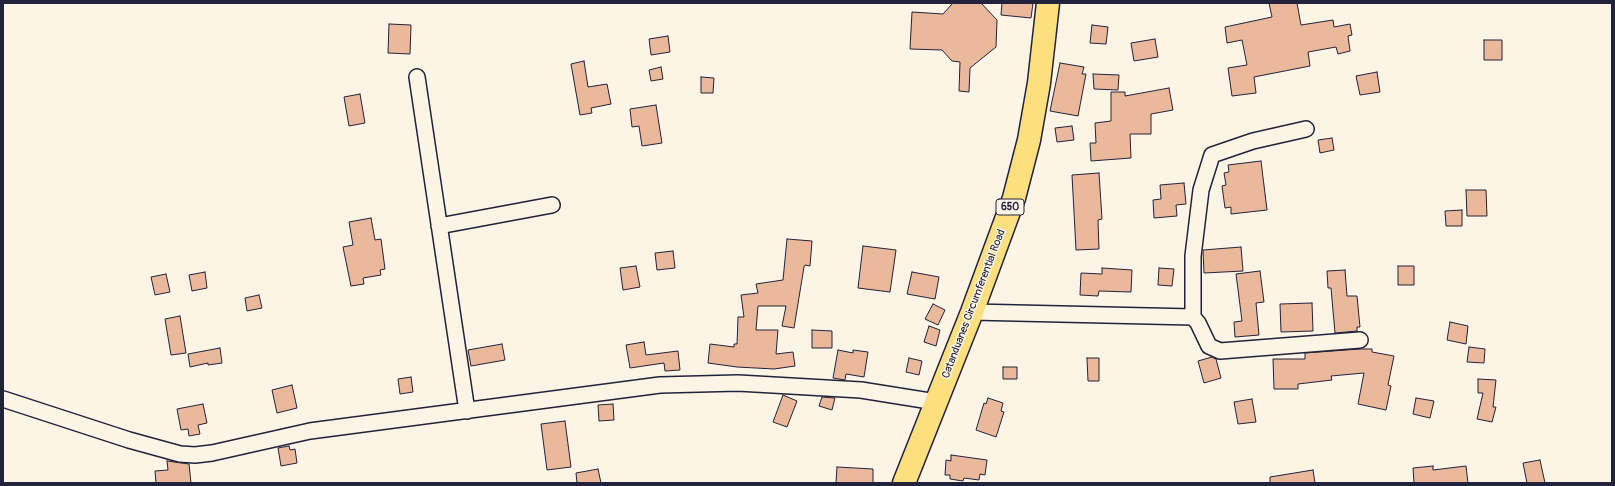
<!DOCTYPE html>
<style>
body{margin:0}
#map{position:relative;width:1615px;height:486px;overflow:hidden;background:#fcf5e5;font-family:Pangolin,sans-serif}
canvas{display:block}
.frame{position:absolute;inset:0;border:4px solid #22223b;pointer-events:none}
</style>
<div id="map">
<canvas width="1615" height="486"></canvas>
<div class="frame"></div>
</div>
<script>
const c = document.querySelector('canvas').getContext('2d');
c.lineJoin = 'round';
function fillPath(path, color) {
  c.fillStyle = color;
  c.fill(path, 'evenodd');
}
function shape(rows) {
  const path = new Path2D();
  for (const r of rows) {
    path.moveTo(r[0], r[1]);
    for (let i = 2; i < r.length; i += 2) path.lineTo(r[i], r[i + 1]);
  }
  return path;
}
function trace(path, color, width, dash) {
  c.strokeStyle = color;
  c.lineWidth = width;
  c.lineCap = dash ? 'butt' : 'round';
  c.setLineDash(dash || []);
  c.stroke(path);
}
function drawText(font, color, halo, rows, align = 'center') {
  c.font = font + ' Pangolin,sans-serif';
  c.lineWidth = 3;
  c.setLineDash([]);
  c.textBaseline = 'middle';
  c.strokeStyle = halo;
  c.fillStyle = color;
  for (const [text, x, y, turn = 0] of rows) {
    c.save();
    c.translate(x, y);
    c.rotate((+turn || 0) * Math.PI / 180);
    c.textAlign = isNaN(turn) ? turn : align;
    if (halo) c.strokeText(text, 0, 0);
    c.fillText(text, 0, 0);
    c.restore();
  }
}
const building = shape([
 [953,3,981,3,997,20,996,47,970,68,969,92,959,91,960,62,952,61,942,50,910,49,912,12,943,14,953,3],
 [1002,3,1033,3,1031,18,1001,15,1002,3],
 [1269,3,1297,3,1301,25,1333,20,1334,27,1350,24,1352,35,1348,36,1350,51,1338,54,1336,47,1308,52,1310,66,1254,77,1256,93,1232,96,1228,68,1247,65,1242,40,1227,43,1225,27,1272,17,1269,3],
 [389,24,411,25,410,54,388,53,389,24],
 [1092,25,1108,27,1106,44,1090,43,1092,25],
 [668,36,670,52,651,55,649,39,668,36],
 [1155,39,1158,57,1134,61,1131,43,1155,39],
 [1484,40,1502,40,1502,60,1484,60,1484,40],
 [584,61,588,87,607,84,611,104,591,108,592,113,580,115,571,64,584,61],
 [1060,63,1084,67,1082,74,1086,74,1078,116,1050,111,1060,63],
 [661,67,663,79,651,81,649,70,661,67],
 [1377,72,1380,92,1360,95,1356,76,1377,72],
 [1093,74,1119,75,1118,90,1094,89,1093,74],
 [701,77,714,78,713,93,701,93,701,77],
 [1169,88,1173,110,1151,114,1151,134,1130,134,1131,158,1091,161,1090,143,1096,143,1095,123,1111,121,1111,92,1125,92,1125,96,1169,88],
 [360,94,365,123,349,126,344,97,360,94],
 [656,105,662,143,642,146,639,126,632,127,630,109,656,105],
 [1072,126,1074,140,1057,142,1055,128,1072,126],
 [1332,138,1334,150,1320,153,1318,140,1332,138],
 [1261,161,1267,210,1231,214,1231,207,1225,208,1222,186,1226,185,1224,173,1229,172,1228,165,1261,161],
 [1099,173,1102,219,1098,220,1099,249,1076,250,1072,175,1099,173],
 [1184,183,1186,204,1176,205,1177,216,1154,218,1153,200,1161,199,1160,185,1184,183],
 [1466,190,1486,190,1487,216,1467,216,1466,190],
 [1462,210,1462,226,1446,226,1445,211,1462,210],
 [371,218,375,240,381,239,385,269,380,270,381,275,363,278,364,284,351,286,343,247,353,245,349,222,371,218],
 [787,239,812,241,810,266,805,265,804,267,794,328,782,326,786,306,758,306,756,330,778,330,776,354,793,352,795,366,774,369,737,367,708,363,710,344,734,347,734,344,737,344,738,317,744,317,741,295,758,293,756,284,783,280,787,239],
 [863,246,896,250,890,292,858,288,863,246],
 [1241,247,1243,271,1204,273,1203,250,1241,247],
 [673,251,675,268,657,270,655,253,673,251],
 [636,266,640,287,623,290,620,268,636,266],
 [1398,266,1414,266,1414,285,1398,285,1398,266],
 [1102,268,1132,270,1131,292,1099,291,1098,296,1080,295,1081,273,1102,274,1102,268],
 [1159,268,1174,269,1172,286,1158,285,1159,268],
 [1345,270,1347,296,1357,296,1360,327,1357,327,1357,331,1335,333,1331,288,1328,288,1327,271,1345,270],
 [1260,271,1264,302,1256,303,1259,335,1235,337,1234,322,1242,321,1236,274,1260,271],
 [205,272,207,288,192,291,189,275,205,272],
 [912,272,939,277,935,299,907,294,912,272],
 [166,274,170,292,155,295,151,277,166,274],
 [259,295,262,308,247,311,245,298,259,295],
 [1312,303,1313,331,1281,332,1280,304,1312,303],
 [933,304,945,310,938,325,925,319,933,304],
 [180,316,186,353,171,355,165,319,180,316],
 [1450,322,1468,326,1466,344,1447,340,1450,322],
 [929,326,940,330,936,346,924,342,929,326],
 [812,330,832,331,832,348,812,348,812,330],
 [644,342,646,355,678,351,680,370,665,371,664,363,630,368,626,345,644,342],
 [502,344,505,360,471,366,468,350,502,344],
 [1469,347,1485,349,1484,363,1467,362,1469,347],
 [220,348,222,363,208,365,208,363,190,367,188,354,220,348],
 [1359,349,1372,349,1372,352,1394,356,1388,385,1391,386,1386,410,1358,404,1364,373,1331,376,1332,380,1298,384,1298,389,1274,389,1273,359,1305,359,1305,353,1359,349],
 [838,350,853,353,853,350,868,352,864,377,846,374,845,380,833,378,838,350],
 [1212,357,1216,359,1221,378,1204,383,1198,361,1212,357],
 [909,358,922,361,919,375,906,372,909,358],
 [1087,358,1099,358,1099,381,1088,381,1087,358],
 [1003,367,1017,367,1017,379,1003,379,1003,367],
 [411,377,413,392,400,394,398,379,411,377],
 [1478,379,1496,380,1493,407,1496,407,1492,422,1477,419,1483,393,1478,393,1478,379],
 [292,385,297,408,277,413,272,390,292,385],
 [783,395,797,401,787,427,773,422,783,395],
 [822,397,835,398,832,410,819,406,822,397],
 [988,398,1003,403,1001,411,1004,412,996,437,976,430,984,403,986,404,988,398],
 [1416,398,1434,401,1430,418,1413,414,1416,398],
 [1252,399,1256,422,1238,424,1234,402,1252,399],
 [203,404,207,423,198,425,200,434,189,436,188,429,181,430,177,409,203,404],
 [613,404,614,420,599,421,598,405,613,404],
 [565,421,571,467,547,470,541,424,565,421],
 [289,446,290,450,295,449,297,463,281,466,278,448,289,446],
 [951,455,987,460,985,475,980,474,979,480,964,478,963,481,950,479,950,475,945,475,946,460,951,461,951,455],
 [1540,460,1545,483,1527,483,1523,463,1540,460],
 [167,461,189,464,191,483,156,483,155,471,168,470,167,461],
 [1433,466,1433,470,1466,466,1468,483,1414,483,1413,468,1433,466],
 [837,467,873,469,873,483,836,483,837,467],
 [598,469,601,483,577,483,576,473,598,469],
 [1313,470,1315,483,1270,483,1270,477,1313,470]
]);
fillPath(building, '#eab89b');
trace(building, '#22223b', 1);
const street = shape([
 [417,77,467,411],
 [1306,129,1253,141,1212,155,1201,190,1193,256,1193,317,1198,323,1209,346,1220,351,1360,340],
 [439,226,552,205],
 [972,312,1193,317],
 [3,399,129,440,180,454,195,455,212,453,310,431,660,385,738,383,861,390,936,402]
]);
const primary = shape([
 [904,483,972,312,1014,198,1029,140,1039,83,1048,3]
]);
trace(street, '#22223b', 18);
trace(primary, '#22223b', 25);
trace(street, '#fcf5e5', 15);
trace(primary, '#fce080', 22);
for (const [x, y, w] of [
 [1010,207,28]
]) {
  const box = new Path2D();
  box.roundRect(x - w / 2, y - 8, w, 16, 3);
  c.fillStyle = '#fcf5e5';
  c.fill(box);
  trace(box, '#22223b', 1);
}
drawText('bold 10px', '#22223b', null, [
 ["650",1010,207]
]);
drawText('11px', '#22223b', '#fcf5e5', [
 ["Catanduanes Circumferential Road",974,304,-69]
]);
</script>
